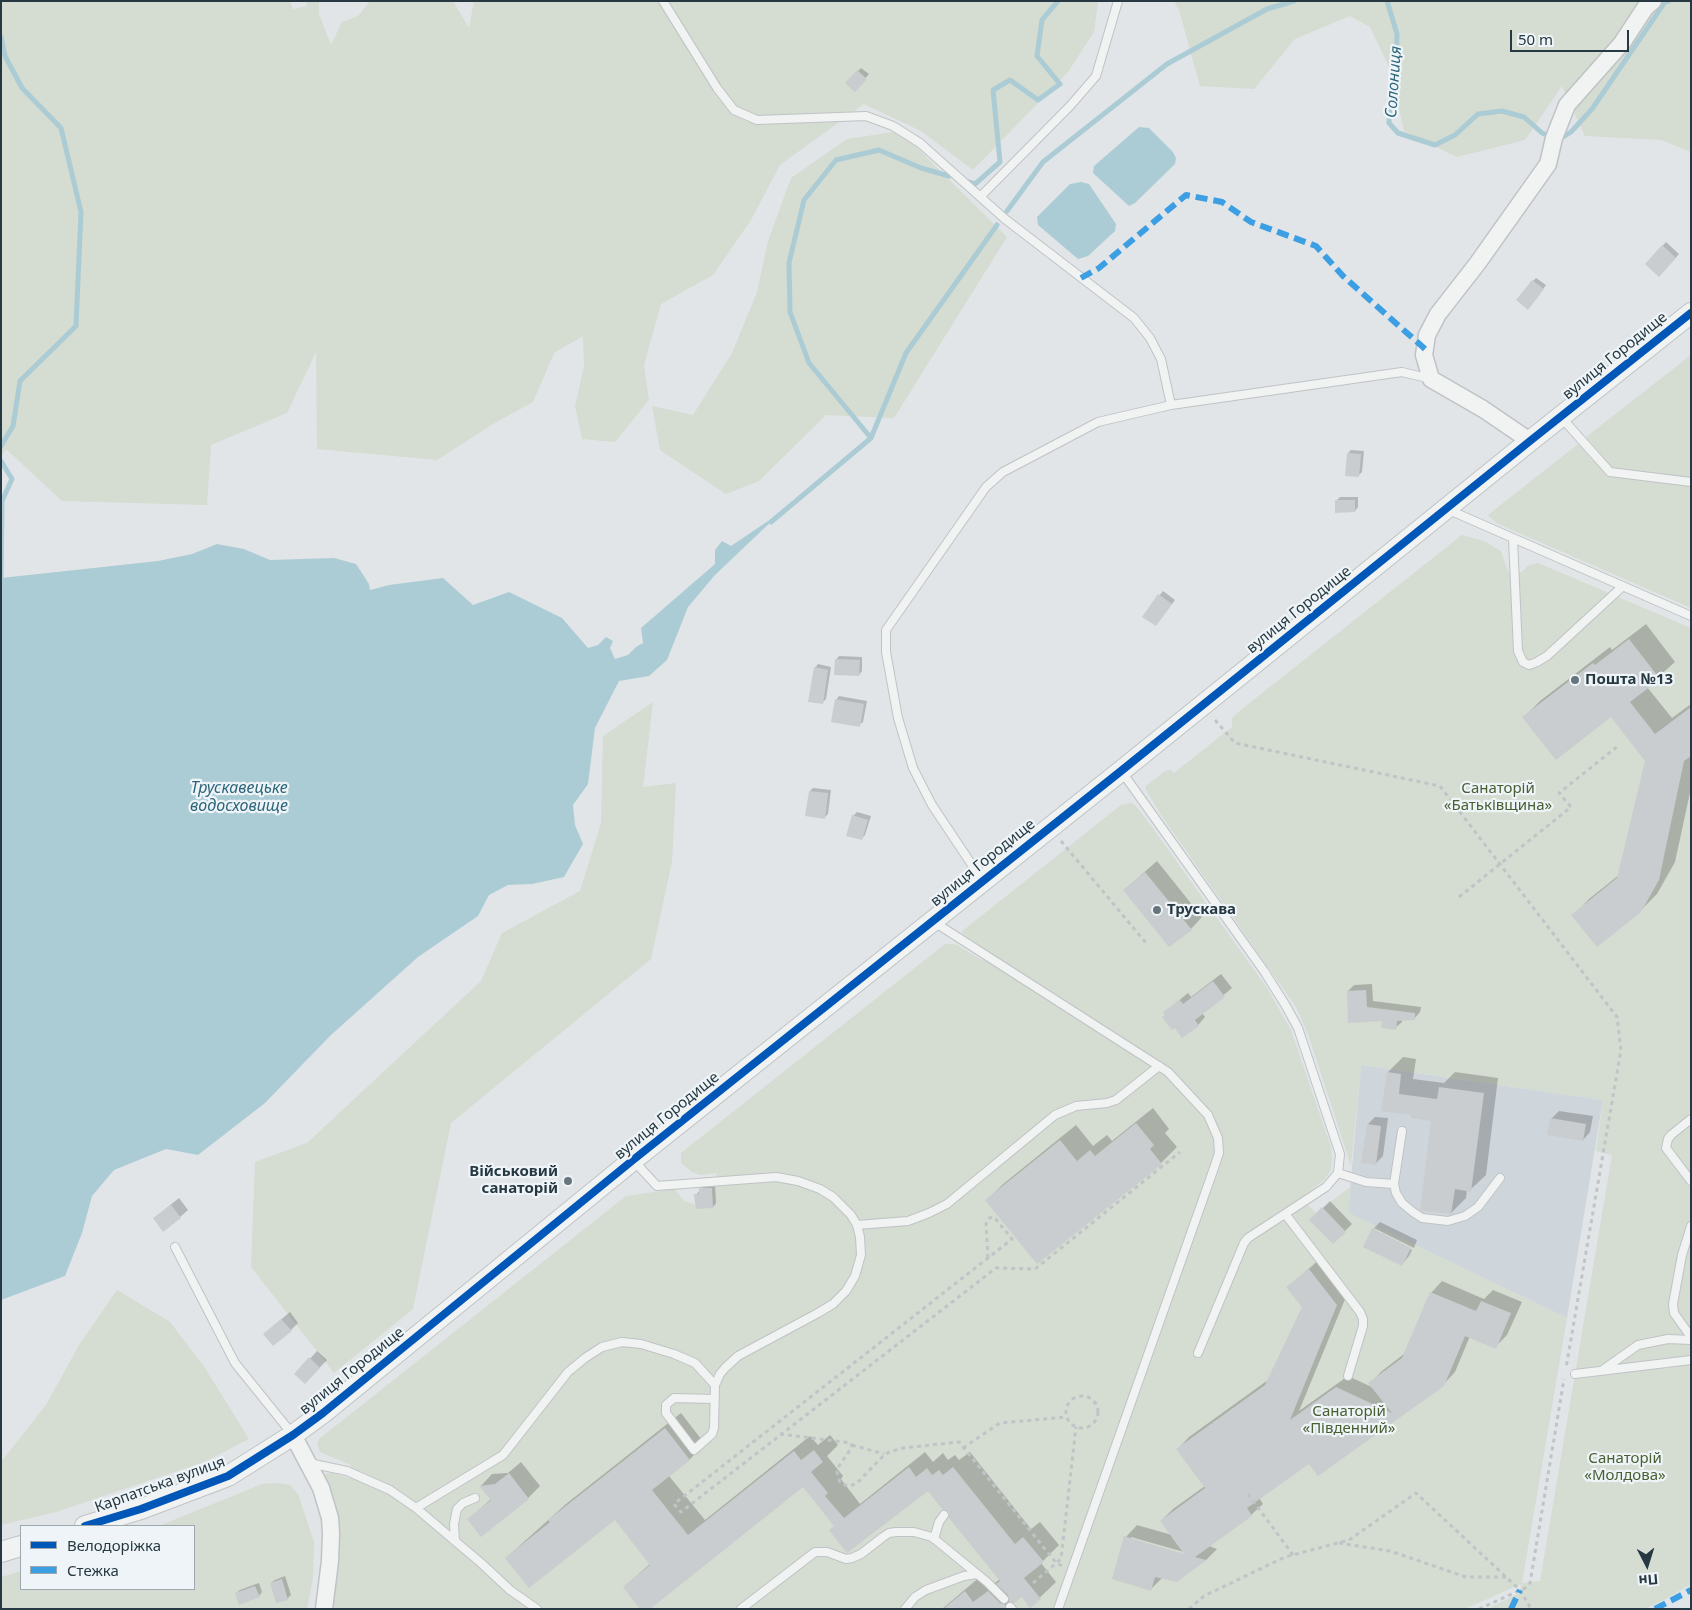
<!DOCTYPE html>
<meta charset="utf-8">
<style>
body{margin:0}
#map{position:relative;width:1692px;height:1610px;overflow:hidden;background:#e1e5e7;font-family:"Noto Sans",sans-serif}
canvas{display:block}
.frame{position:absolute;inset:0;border:2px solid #263942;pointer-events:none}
.legend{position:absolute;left:20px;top:1525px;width:175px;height:65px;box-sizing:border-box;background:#eef4f7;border:1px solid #9ea9af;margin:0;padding:6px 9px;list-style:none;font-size:15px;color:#263942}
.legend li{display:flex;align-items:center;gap:10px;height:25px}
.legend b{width:25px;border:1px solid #9ea9af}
.north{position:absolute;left:1622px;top:1540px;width:50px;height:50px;-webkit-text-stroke:4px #eef4f7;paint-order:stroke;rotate:175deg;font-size:14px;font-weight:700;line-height:20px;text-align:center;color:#263942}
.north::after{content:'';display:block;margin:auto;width:18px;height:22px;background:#263942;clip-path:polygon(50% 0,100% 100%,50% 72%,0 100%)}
.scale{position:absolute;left:1510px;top:30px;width:119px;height:22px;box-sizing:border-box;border:2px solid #263942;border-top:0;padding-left:6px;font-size:15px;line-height:18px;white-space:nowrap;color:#263942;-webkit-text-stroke:4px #eef4f7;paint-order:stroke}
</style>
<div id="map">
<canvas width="1692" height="1610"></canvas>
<div class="frame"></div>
<ul class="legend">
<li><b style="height:6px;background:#0057b8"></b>Велодоріжка</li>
<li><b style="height:6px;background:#3c9ee3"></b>Стежка</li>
</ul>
<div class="north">Пн</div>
<div class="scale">50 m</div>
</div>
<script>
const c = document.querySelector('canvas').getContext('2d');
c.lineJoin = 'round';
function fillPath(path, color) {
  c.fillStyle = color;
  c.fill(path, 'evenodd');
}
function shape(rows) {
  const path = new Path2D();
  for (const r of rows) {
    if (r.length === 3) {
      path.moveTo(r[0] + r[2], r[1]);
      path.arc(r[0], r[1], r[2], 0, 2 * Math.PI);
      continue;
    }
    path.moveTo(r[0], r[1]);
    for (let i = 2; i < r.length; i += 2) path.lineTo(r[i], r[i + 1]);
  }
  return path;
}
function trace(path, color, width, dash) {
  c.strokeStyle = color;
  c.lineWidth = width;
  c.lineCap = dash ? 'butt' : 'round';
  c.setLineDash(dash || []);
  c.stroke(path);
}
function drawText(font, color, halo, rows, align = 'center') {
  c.font = font + ' "Noto Sans",sans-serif';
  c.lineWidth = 4.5;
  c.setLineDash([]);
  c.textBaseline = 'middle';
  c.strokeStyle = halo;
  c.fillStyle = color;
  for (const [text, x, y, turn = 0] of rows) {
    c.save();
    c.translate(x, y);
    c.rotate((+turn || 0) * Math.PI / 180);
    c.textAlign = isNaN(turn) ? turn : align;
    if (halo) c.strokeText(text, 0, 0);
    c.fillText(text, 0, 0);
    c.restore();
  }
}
fillPath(shape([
 [1361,1065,1603,1100,1567,1318,1348,1213]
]), '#cfd6db');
fillPath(shape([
 [1,1,290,1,293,9,307,6,306,1,319,1,319,14,331,45,342,22,358,16,370,1,453,1,469,28,474,1,1098,1,1094,32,1068,72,973,170,921,131,864,104,780,165,751,220,713,275,661,304,644,365,649,400,615,442,582,439,575,406,584,366,583,336,554,353,533,402,493,424,437,460,317,449,316,352,287,413,211,445,207,505,62,501,6,449,1,457],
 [1174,1,1691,1,1691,152,1661,140,1585,136,1562,86,1525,140,1457,157,1404,131,1390,69,1370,27,1350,16,1295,39,1254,89,1200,86,1179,10],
 [900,131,1007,237,894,418,826,415,759,481,726,494,660,450,652,406,693,415,732,353,757,292,768,241,791,178,847,139],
 [1691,355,1691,608,1496,523,1488,515,1578,444,1592,460,1600,453,1586,437],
 [1462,535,1484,541,1501,551,1508,572,1522,572,1527,566,1538,563,1691,628,1691,1584,1664,1600,1645,1609,1487,1609,1520,1593,1521,1584,1465,1609,331,1609,319,1475,331,1473,349,1478,351,1465,320,1452,317,1444,319,1439,626,1196,675,1189,683,1200,695,1205,694,1194,699,1194,699,1188,712,1187,717,1173,701,1175,692,1172,681,1163,681,1153,945,944,952,944,957,945,982,960,991,954,961,932,1121,805,1131,803,1135,805,1152,827,1267,988,1291,1030,1331,1147,1332,1160,1331,1170,1324,1180,1301,1198,1316,1213,1350,1187,1349,1213,1567,1318,1522,1583,1540,1581,1612,1155,1596,1151,1603,1100,1361,1065,1351,1166,1309,1037,1296,1007,1163,818,1146,790,1146,786,1165,771,1171,770,1174,773,1232,727,1232,718,1237,713],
 [653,702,643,787,676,783,672,862,651,959,451,1123,413,1309,334,1373,251,1267,255,1162,307,1143,481,981,502,933,580,891,601,823,603,736],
 [117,1290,170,1322,205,1368,249,1439,204,1462,56,1512,1,1525,1,1462,46,1405,79,1345],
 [278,1483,290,1485,298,1494,314,1542,313,1578,307,1609,1,1609,1,1577,21,1571,21,1589,194,1589,194,1526,159,1526,262,1484]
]), '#d5dcd1');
fillPath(shape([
 [1139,127,1149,128,1173,152,1176,158,1175,164,1135,203,1129,206,1093,173,1094,166],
 [1081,182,1089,184,1116,224,1115,231,1088,256,1078,259,1038,225,1037,217,1070,184],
 [775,518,715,575,688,607,667,660,649,676,619,681,595,728,588,784,573,805,575,825,583,844,564,877,532,884,508,885,489,895,478,916,418,957,331,1035,265,1103,198,1155,166,1149,114,1170,92,1196,82,1233,65,1276,1,1300,1,578,158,561,192,554,217,544,244,549,270,560,334,558,356,564,369,584,370,590,389,585,443,578,473,605,509,592,562,618,588,648,598,645,606,637,613,641,610,648,615,659,628,655,636,647,643,643,641,628,715,564,715,550,722,541,731,546,771,519]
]), '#acccd5');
fillPath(shape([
 [861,68,869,74,855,90,847,83],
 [1666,242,1679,254,1663,272,1646,264],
 [1536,278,1546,285,1531,305,1533,281],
 [1351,450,1364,451,1362,472,1359,475,1348,453],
 [1340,497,1358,497,1358,507,1355,511,1336,501],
 [1163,591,1175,600,1159,621,1144,616],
 [1646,624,1675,662,1647,687,1672,718,1691,704,1691,788,1675,862,1657,894,1640,911,1573,916,1589,899,1619,875,1646,760,1611,715,1524,717,1540,701,1610,647,1612,650],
 [839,656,862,657,862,671,859,675,836,660],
 [818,664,831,667,826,699,822,703,815,668],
 [839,696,867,701,863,722,859,725,836,700],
 [813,788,831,790,828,814,824,818,810,791],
 [857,812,871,816,865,835,861,839,853,816],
 [1157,861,1202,917,1191,929,1124,890],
 [1221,974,1232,988,1202,1013,1205,1017,1198,1025,1167,1014,1165,1012,1188,993,1191,997],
 [1372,984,1373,1001,1421,1007,1420,1012,1414,1019,1402,1019,1402,1022,1395,1028,1384,1020,1349,1021,1348,991,1354,985],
 [1403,1057,1416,1059,1413,1079,1444,1083,1455,1072,1498,1078,1486,1175,1470,1190,1467,1190,1466,1198,1451,1213,1433,1120,1413,1114,1383,1110,1388,1072],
 [1153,1108,1169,1129,1165,1133,1177,1147,1161,1163,987,1200,1002,1185,1076,1125,1093,1146,1107,1135,1112,1141],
 [1559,1111,1593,1116,1590,1132,1583,1140,1551,1119],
 [1375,1117,1388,1118,1383,1156,1375,1164,1368,1124],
 [704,1185,715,1185,716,1203,713,1207,696,1195],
 [179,1198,188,1210,180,1217,154,1218],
 [1330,1201,1352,1224,1333,1243,1311,1220],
 [1380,1222,1417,1240,1414,1248,1374,1228,1374,1231,1412,1250,1409,1256,1402,1264,1365,1246,1373,1229],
 [1321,1258,1348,1292,1299,1411,1348,1376,1374,1388,1370,1383,1382,1371,1404,1354,1431,1293,1442,1281,1484,1299,1493,1290,1522,1302,1507,1335,1495,1347,1470,1336,1455,1372,1443,1385,1309,1462,1259,1498,1263,1504,1251,1515,1209,1546,1217,1549,1206,1560,1176,1581,1163,1577,1151,1589,1126,1537,1137,1525,1172,1535,1161,1521,1173,1509,1205,1486,1178,1449,1189,1437,1268,1380,1304,1307,1288,1287],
 [1131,1537,1191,1554,1190,1557,1131,1540],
 [290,1312,298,1323,291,1330,272,1327],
 [317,1351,327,1360,305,1383,296,1374],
 [681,1413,705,1444,690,1459,669,1476,705,1520,810,1436,818,1445,830,1435,838,1445,827,1456,843,1476,841,1479,860,1504,925,1452,933,1462,943,1453,948,1460,955,1455,959,1460,970,1452,1031,1529,1040,1522,1059,1545,1041,1563,1056,1582,1031,1606,1022,1596,1013,1602,1005,1609,942,1609,981,1576,990,1587,1000,1579,950,1511,928,1489,835,1526,803,1485,624,1587,651,1563,615,1518,506,1558,566,1504],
 [521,1462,540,1486,528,1498,482,1535,469,1519,491,1499,481,1486,492,1474,508,1473],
 [285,1576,291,1595,287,1599,271,1583,275,1580],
 [259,1583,262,1592,259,1596,236,1593,240,1590]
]), '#0003');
trace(shape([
 [1387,1,1397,34,1396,73,1390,102,1389,123,1398,133,1435,145,1455,135,1478,114,1502,111,1524,117,1542,133,1554,138,1563,137,1571,132,1592,109,1665,2,1669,1],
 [1,37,5,56,22,88,61,128,81,212,76,326,20,381,13,426,1,446],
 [965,181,975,184,1000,162,993,90,1010,80,1038,100,1060,84,1037,56,1042,20,1058,1],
 [1007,211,1043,162,1167,64,1267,9,1294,1],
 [871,438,809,363,790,312,789,263,804,200,836,160,879,150,921,168,949,176],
 [1,461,12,479,2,501,1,584],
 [771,522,871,438,906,353,997,225]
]), '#acccd5', 5);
fillPath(shape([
 [857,70,867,79,855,92,845,83],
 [1662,245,1676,258,1659,277,1645,264],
 [1532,280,1544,289,1528,310,1516,300],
 [1347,453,1361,454,1359,477,1345,476],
 [1335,500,1355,500,1355,512,1335,513],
 [1158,594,1172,604,1156,626,1142,617],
 [1629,639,1660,679,1630,702,1655,734,1691,707,1691,756,1684,761,1659,880,1641,912,1597,947,1571,915,1617,878,1645,761,1611,717,1556,760,1522,717,1593,663,1595,665],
 [835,659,860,660,859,676,834,675],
 [814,667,828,670,823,704,808,702],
 [835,699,864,704,860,727,831,722],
 [809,791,828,793,825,819,805,816],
 [852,815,868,820,862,840,846,836],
 [1145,872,1192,930,1169,947,1123,890],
 [1213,981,1225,997,1195,1020,1199,1026,1182,1038,1175,1028,1172,1030,1162,1017,1165,1015,1163,1012,1180,1000,1183,1004],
 [1366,990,1367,1007,1415,1013,1415,1020,1397,1021,1396,1030,1381,1028,1382,1021,1348,1023,1347,991],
 [1387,1072,1401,1074,1399,1094,1437,1099,1439,1087,1484,1093,1471,1192,1455,1189,1451,1214,1422,1211,1420,1210,1431,1121,1411,1118,1411,1115,1381,1111],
 [1550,1118,1586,1124,1583,1141,1547,1135],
 [1136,1123,1154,1145,1150,1149,1162,1164,1037,1264,985,1200,1060,1140,1077,1161,1090,1150,1095,1156],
 [1367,1124,1381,1126,1376,1165,1361,1163],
 [699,1188,712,1188,713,1208,696,1209,694,1194,699,1194],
 [171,1205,181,1218,163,1232,153,1218],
 [1322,1207,1346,1232,1333,1244,1309,1220],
 [1372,1228,1411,1248,1402,1266,1363,1247],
 [1309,1269,1337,1305,1290,1420,1336,1387,1392,1413,1368,1383,1402,1358,1430,1292,1476,1311,1481,1301,1511,1313,1496,1349,1465,1336,1444,1386,1318,1476,1309,1464,1247,1508,1252,1516,1195,1557,1206,1560,1177,1582,1155,1577,1151,1591,1112,1579,1124,1536,1184,1554,1160,1521,1205,1488,1176,1449,1265,1385,1302,1307,1286,1287],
 [281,1319,292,1331,273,1346,263,1334],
 [309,1357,320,1368,305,1384,294,1374],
 [665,1428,690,1460,652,1490,688,1535,794,1451,801,1460,814,1450,823,1462,811,1472,828,1493,825,1496,844,1518,909,1467,916,1477,927,1468,932,1475,939,1470,943,1475,953,1467,1015,1544,1023,1537,1044,1562,1024,1578,1041,1599,1030,1608,1022,1597,1014,1603,1009,1602,1008,1595,996,1584,1000,1581,949,1518,949,1512,943,1510,928,1491,847,1553,829,1530,834,1526,803,1487,650,1609,640,1609,623,1587,650,1565,615,1520,529,1588,505,1558,550,1522,548,1520],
 [509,1473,529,1499,481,1537,467,1519,491,1500,479,1486,495,1484],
 [282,1579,288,1600,276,1603,270,1583],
 [255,1586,260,1597,239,1605,235,1593],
 [965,1591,973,1602,988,1591,1000,1603,1005,1604,1005,1609,943,1609]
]), '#c9cdcf');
const service = shape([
 [663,1,717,88,734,110,757,120,866,116,893,126,920,143,1005,219,1134,318,1150,338,1161,359,1171,405],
 [980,197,1070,106,1096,76,1118,1],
 [1561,417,1610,472,1691,482],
 [1449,510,1691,616],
 [1513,539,1518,651,1523,662,1529,665,1537,662,1547,656,1623,586],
 [1122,772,1264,971,1286,1006,1298,1028,1340,1154,1338,1173,1326,1187,1248,1238,1244,1243,1198,1353],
 [982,880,932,805,913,768,898,718,886,652,886,630,986,487,1003,472,1098,422,1171,405,1402,372,1431,379],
 [934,922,1168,1072,1208,1115,1218,1138,1219,1153,1214,1168,1058,1609],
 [1691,1119,1671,1135,1668,1139,1666,1148,1691,1181],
 [633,1160,657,1186,776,1177,798,1181,820,1189,833,1197,851,1215,857,1225,860,1237,861,1255,855,1276,846,1291,833,1304,818,1313,738,1356,725,1368,720,1374,715,1385,714,1428,712,1434,694,1450,666,1413,666,1405,674,1398,715,1399],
 [1338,1173,1366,1182,1394,1184,1402,1131],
 [1394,1184,1396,1193,1402,1203,1413,1212,1422,1218,1448,1221,1465,1216,1478,1207,1500,1178],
 [1286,1215,1360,1312,1363,1319,1363,1326,1348,1376],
 [857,1225,908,1221,929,1213,947,1204,1055,1115,1076,1106,1107,1103,1116,1100,1159,1066],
 [1691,1226,1682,1255,1673,1304,1674,1313,1691,1337],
 [175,1247,235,1363,293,1435],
 [1604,1369,1638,1345,1668,1339,1691,1340],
 [1575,1374,1691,1360],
 [309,1463,347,1471,390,1490,416,1508,481,1563,510,1590,537,1609],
 [416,1508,503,1455,568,1372,585,1358,602,1347,622,1342,641,1344,674,1354,695,1363,715,1385],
 [934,1539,939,1522,944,1515],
 [455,1541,454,1524,457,1509,463,1503,475,1498],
 [1010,1607,1012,1609],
 [741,1609,815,1552,827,1552,846,1559,852,1558,861,1554,883,1537,889,1533,896,1532,914,1532,932,1537,987,1582,1004,1599],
 [905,1609,915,1597,926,1590,964,1576,977,1574]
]);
const minor = shape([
 [1530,441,1483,409,1431,379,1424,355,1427,335,1438,314,1477,264,1548,164,1554,138,1567,105,1622,43,1645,8,1653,1],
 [293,1435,321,1488,330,1518,331,1533,330,1561,324,1609]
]);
const tertiary = shape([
 [85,1526,141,1509,228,1476,293,1435,323,1413,633,1160,1121,771,1530,441,1691,313],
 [1,1552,21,1546]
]);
trace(service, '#bfc3c5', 10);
trace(minor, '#bfc3c5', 19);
trace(tertiary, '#bfc3c5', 22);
trace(shape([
 [1215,720,1235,743,1440,786,1617,1017,1621,1050,1566,1368],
 [1061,841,1146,943],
 [1459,897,1571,807,1559,793,1618,746],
 [988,1258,986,1224,989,1218,994,1217,1012,1239,988,1258,674,1504,681,1512,996,1268,1035,1269,1180,1152],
 [1082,1412,16],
 [780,1434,851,1443,852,1447,839,1466,837,1472,840,1483,848,1486,856,1484,860,1480,880,1459,889,1452,903,1448,959,1442,1057,1564,1063,1566],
 [852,1445,884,1454],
 [963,1448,1000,1423,1066,1417],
 [1248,1494,1293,1555],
 [1339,1543,1390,1551,1466,1577,1506,1577],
 [1033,1583,1061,1559,1076,1427],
 [1189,1609,1204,1596,1285,1557,1349,1540,1416,1493,1520,1590,1531,1609],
 [1479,1609,1525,1588,1530,1583,1564,1379]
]), '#bfc5c7', 3, [4, 4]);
trace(service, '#f1f3f3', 8);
trace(minor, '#f1f3f3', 16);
trace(tertiary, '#f1f3f3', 20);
trace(shape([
 [1081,278,1099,268,1186,195,1222,202,1251,222,1316,246,1343,276,1425,349],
 [1511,1609,1520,1590],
 [1655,1609,1691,1590]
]), '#3c9ee3', 6, [12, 6]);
trace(shape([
 [85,1526,141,1509,228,1476,293,1435,323,1413,633,1160,1121,771,1530,441,1691,313]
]), '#0057b8', 8);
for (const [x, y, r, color] of [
 [1575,680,5,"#67757c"],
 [1157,910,5,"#67757c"],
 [568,1181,5,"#67757c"]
]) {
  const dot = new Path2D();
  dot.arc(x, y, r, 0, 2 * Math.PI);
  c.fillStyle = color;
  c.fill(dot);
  trace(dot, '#eef4f7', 2);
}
drawText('15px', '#263942', '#eef4f7', [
 ["вулиця Городище",1615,356,-39],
 ["вулиця Городище",1299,610,-39],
 ["вулиця Городище",983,863,-39],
 ["вулиця Городище",667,1116,-39],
 ["вулиця Городище",352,1371,-39],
 ["Карпатська вулиця",160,1485,-20]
]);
drawText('bold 15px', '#263942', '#eef4f7', [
 ["Пошта №13",1585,680],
 ["Трускава",1167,910],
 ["Військовий",558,1172,"right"],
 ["санаторій",558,1189,"right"]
], 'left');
drawText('15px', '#485f32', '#eef4f7', [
 ["Санаторій",1498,789],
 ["«Батьківщина»",1498,806],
 ["Санаторій",1349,1412],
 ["«Південний»",1349,1429],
 ["Санаторій",1625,1459],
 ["«Молдова»",1625,1476]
]);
drawText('italic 16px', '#2d667a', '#eef4f7', [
 ["Солониця",1394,82,-86],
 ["Трускавецьке",239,788],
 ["водосховище",239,806]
]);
</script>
